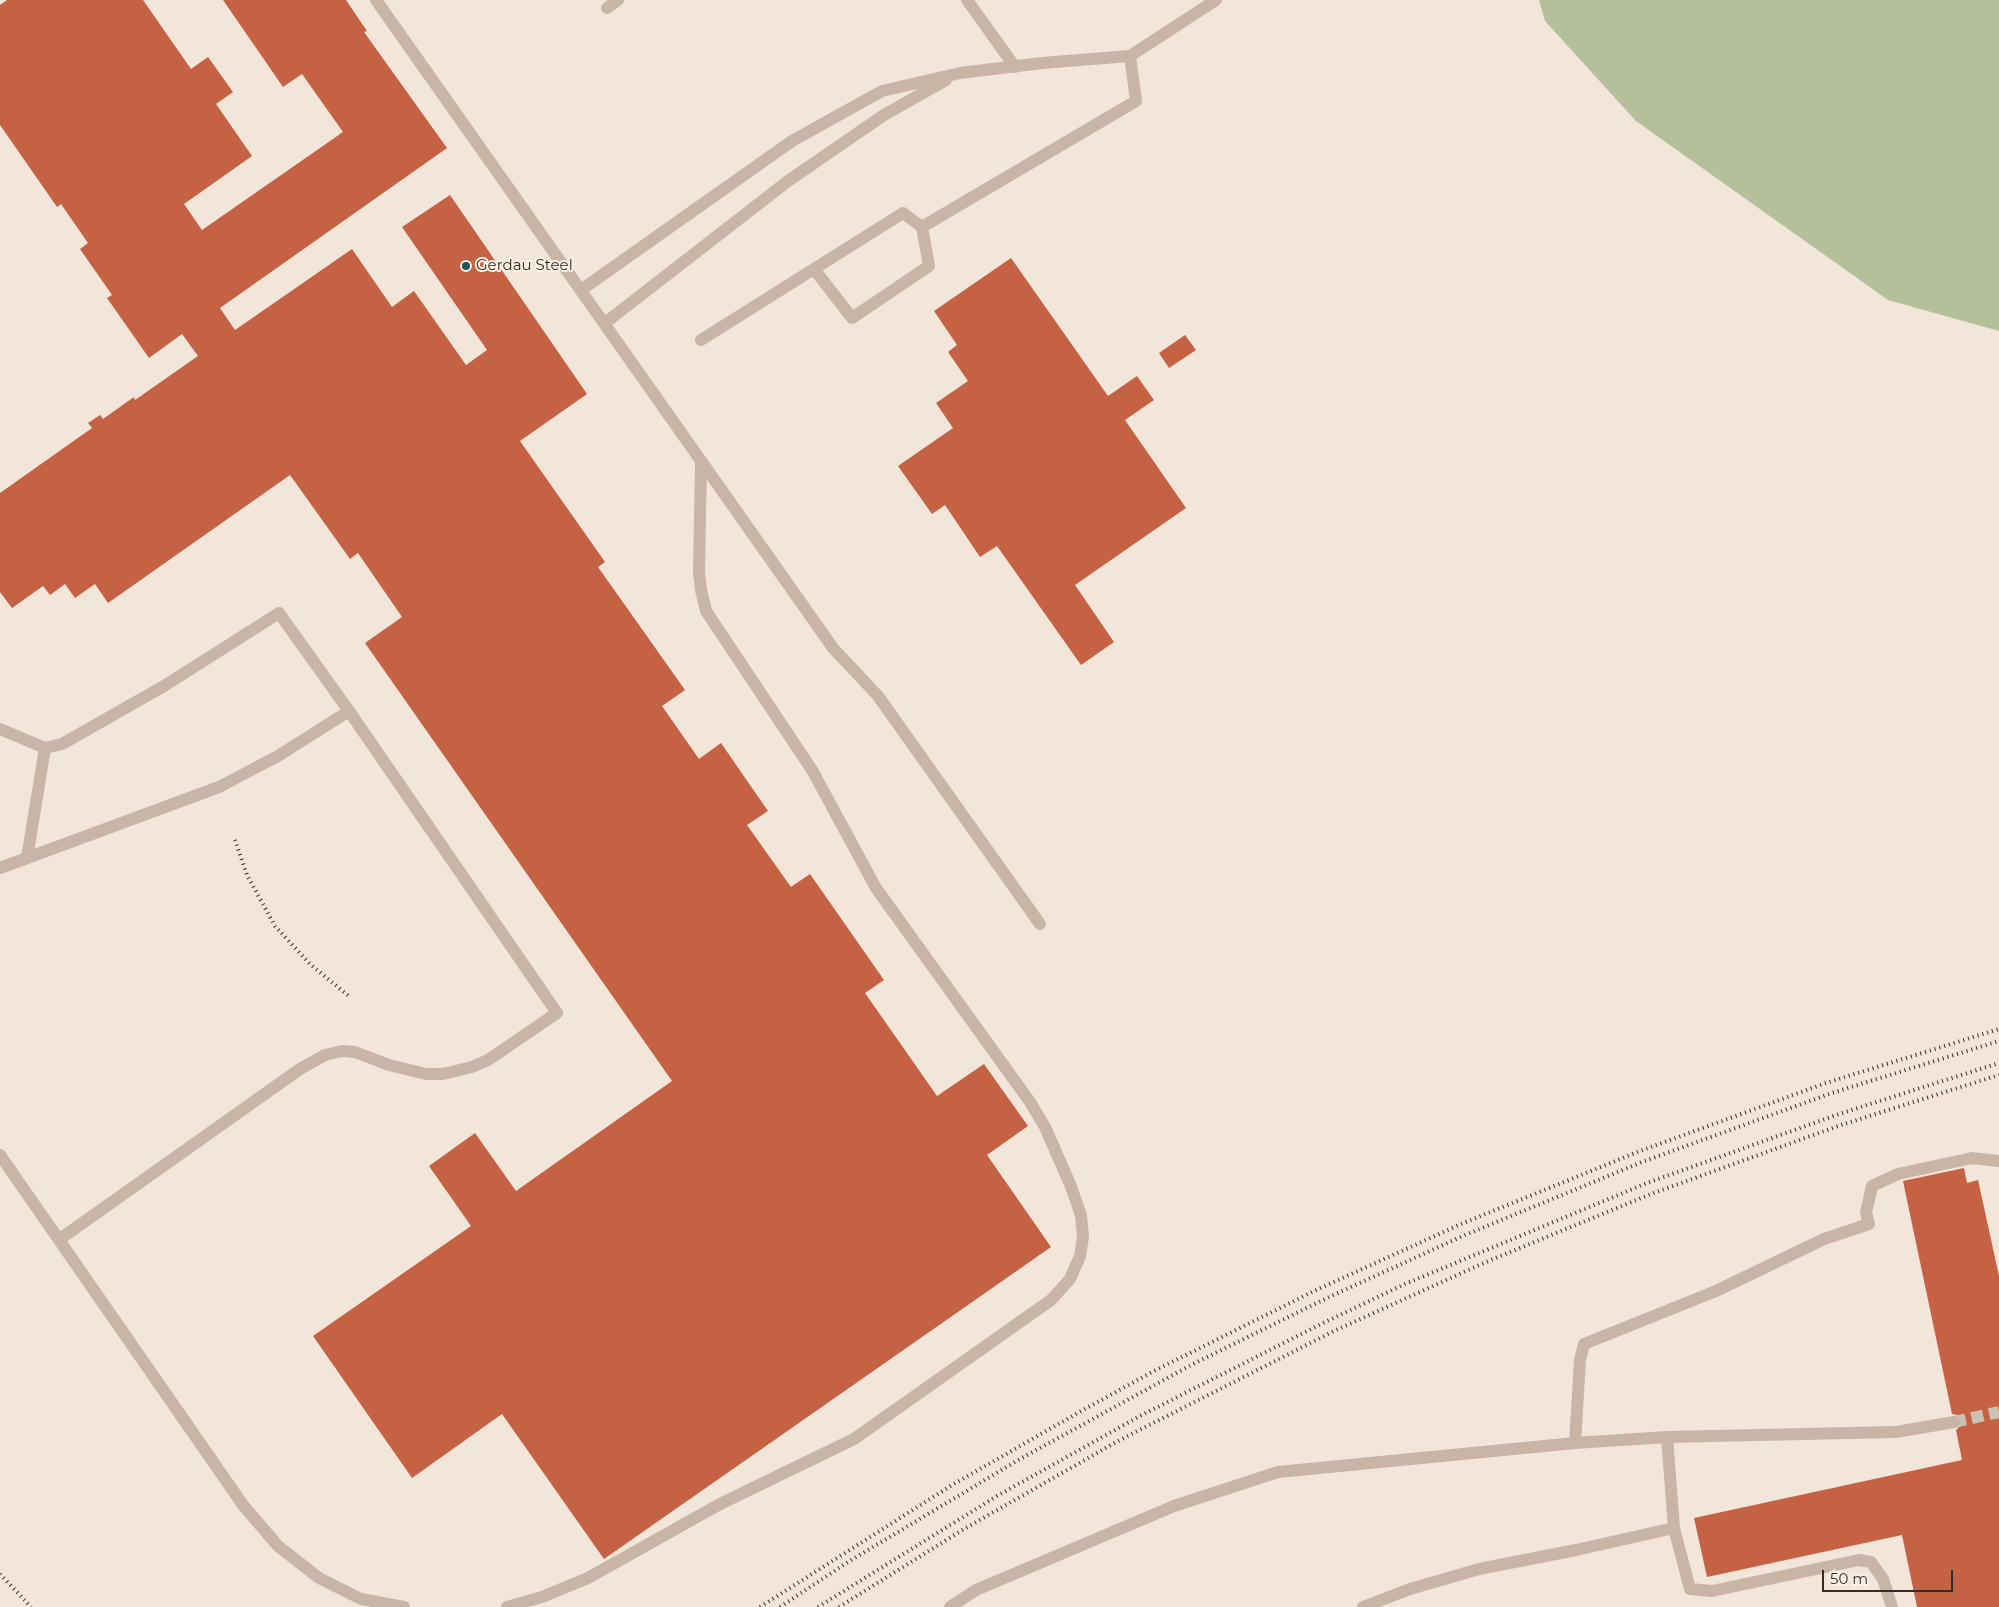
<!DOCTYPE html>
<style>
body{margin:0}
#map{position:relative;width:1999px;height:1607px;overflow:hidden;background:#f1e6d9;font-family:Montserrat,sans-serif}
canvas{display:block}
.scale{position:absolute;left:1822px;top:1570px;width:131px;height:22px;box-sizing:border-box;border:2px solid #352b27;border-top:0;padding-left:6px;font-size:15px;line-height:18px;white-space:nowrap;color:#352b27;-webkit-text-stroke:4px #f9f0e5;paint-order:stroke}
</style>
<div id="map">
<canvas width="1999" height="1607"></canvas>
<div class="scale">50 m</div>
</div>
<script>
const c = document.querySelector('canvas').getContext('2d');
c.lineJoin = 'round';
function fillPath(path, color) {
  c.fillStyle = color;
  c.fill(path, 'evenodd');
}
function shape(rows) {
  const path = new Path2D();
  for (const r of rows) {
    path.moveTo(r[0], r[1]);
    for (let i = 2; i < r.length; i += 2) path.lineTo(r[i], r[i + 1]);
  }
  return path;
}
function trace(path, color, width, dash) {
  c.strokeStyle = color;
  c.lineWidth = width;
  c.lineCap = dash ? 'butt' : 'round';
  c.setLineDash(dash || []);
  c.stroke(path);
}
function drawText(font, color, halo, rows, align = 'center') {
  c.font = font + ' Montserrat,sans-serif';
  c.lineWidth = 4;
  c.setLineDash([]);
  c.textBaseline = 'middle';
  c.strokeStyle = halo;
  c.fillStyle = color;
  for (const [text, x, y, turn = 0] of rows) {
    c.save();
    c.translate(x, y);
    c.rotate((+turn || 0) * Math.PI / 180);
    c.textAlign = isNaN(turn) ? turn : align;
    if (halo) c.strokeText(text, 0, 0);
    c.fillText(text, 0, 0);
    c.restore();
  }
}
fillPath(shape([
 [1539,0,1999,0,1999,331,1888,300,1636,121,1545,21]
]), '#b3c09a');
fillPath(shape([
 [7,0,143,0,191,69,208,57,233,92,216,104,252,156,184,204,202,230,343,132,302,74,283,87,223,0,346,0,367,31,364,32,447,148,220,308,235,330,352,249,392,307,414,291,466,365,487,350,402,227,450,195,587,394,520,441,605,562,598,567,685,690,662,706,699,759,721,743,768,811,747,825,791,887,810,874,884,980,865,993,937,1096,984,1064,1028,1126,987,1155,1051,1247,604,1559,502,1414,412,1478,313,1336,471,1226,429,1166,475,1133,516,1191,672,1081,365,643,402,617,358,553,350,559,290,475,108,603,95,584,75,598,65,584,50,595,43,586,12,608,0,592,0,493,92,428,88,423,100,415,103,419,134,397,135,400,198,356,182,334,149,358,107,298,112,295,80,249,88,243,61,204,57,207,0,125,0,5],
 [1011,258,1108,396,1137,376,1154,400,1125,420,1186,508,1075,585,1114,642,1081,665,997,546,980,557,945,505,932,514,898,466,953,428,936,403,968,381,948,352,957,345,934,311],
 [1185,335,1196,350,1169,368,1159,353],
 [1964,1168,1967,1183,1978,1180,1999,1276,1999,1607,1917,1607,1902,1535,1707,1577,1694,1518,1962,1460,1956,1430,1961,1425,1962,1420,1957,1415,1952,1414,1903,1181]
]), '#c56243');
trace(shape([
 [1954,1422,1999,1412]
]), '#cbc1b5', 12, [12, 6]);
trace(shape([
 [376,0,833,648,878,696,1040,924],
 [967,0,1015,67],
 [607,8,618,0],
 [814,269,852,318,929,266,922,227],
 [581,290,792,141,882,91,960,73,1042,63,1130,56,1216,0],
 [605,323,788,181,884,115,946,80],
 [701,340,903,213,922,227,1136,101,1130,56],
 [0,729,45,748,62,744,164,686,279,613,349,711],
 [27,858,45,748],
 [0,868,219,787,278,756,349,711,557,1013,488,1060,472,1067,443,1074,426,1074,389,1065,355,1052,342,1051,325,1055,300,1069,60,1239],
 [0,1155,243,1505,278,1546,319,1578,361,1599,404,1607],
 [1667,1437,1674,1528,1690,1589,1712,1591,1859,1560,1871,1562,1883,1579,1892,1607],
 [1575,1443,1580,1360,1584,1344,1716,1291,1824,1239,1869,1224,1866,1213,1872,1186,1898,1174,1972,1158,1999,1161],
 [507,1607,542,1597,588,1578,720,1504,854,1439,1051,1300,1070,1279,1080,1256,1083,1237,1081,1215,1070,1184,1045,1127,1030,1102,876,888,812,770,706,611,701,590,699,572,701,463],
 [950,1607,976,1590,1174,1506,1278,1472,1575,1443,1667,1437,1896,1432,1954,1422],
 [1363,1607,1410,1589,1479,1569,1576,1550,1674,1528]
]), '#c9b5a5', 12);
trace(shape([
 [235,840,247,875,275,926,310,964,350,997],
 [0,1574,31,1607],
 [760,1607,952,1485,1076,1414,1152,1372,1314,1291,1461,1224,1640,1151,1826,1083,1999,1029],
 [780,1607,848,1562,1020,1459,1193,1364,1327,1298,1465,1235,1642,1162,1832,1093,1999,1041],
 [818,1607,997,1496,1140,1416,1319,1325,1405,1284,1647,1183,1839,1114,1999,1063],
 [839,1607,964,1529,1118,1441,1334,1331,1486,1262,1651,1194,1841,1125,1999,1075]
]), '#352b27', 4, [1, 4]);
for (const [x, y, r, color] of [
 [466,266,5,"#1d5256"]
]) {
  const dot = new Path2D();
  dot.arc(x, y, r, 0, 2 * Math.PI);
  c.fillStyle = color;
  c.fill(dot);
  trace(dot, '#f9f0e5', 2);
}
drawText('15px', '#352b27', '#f9f0e5', [
 ["Gerdau Steel",476,266]
], 'left');
</script>
